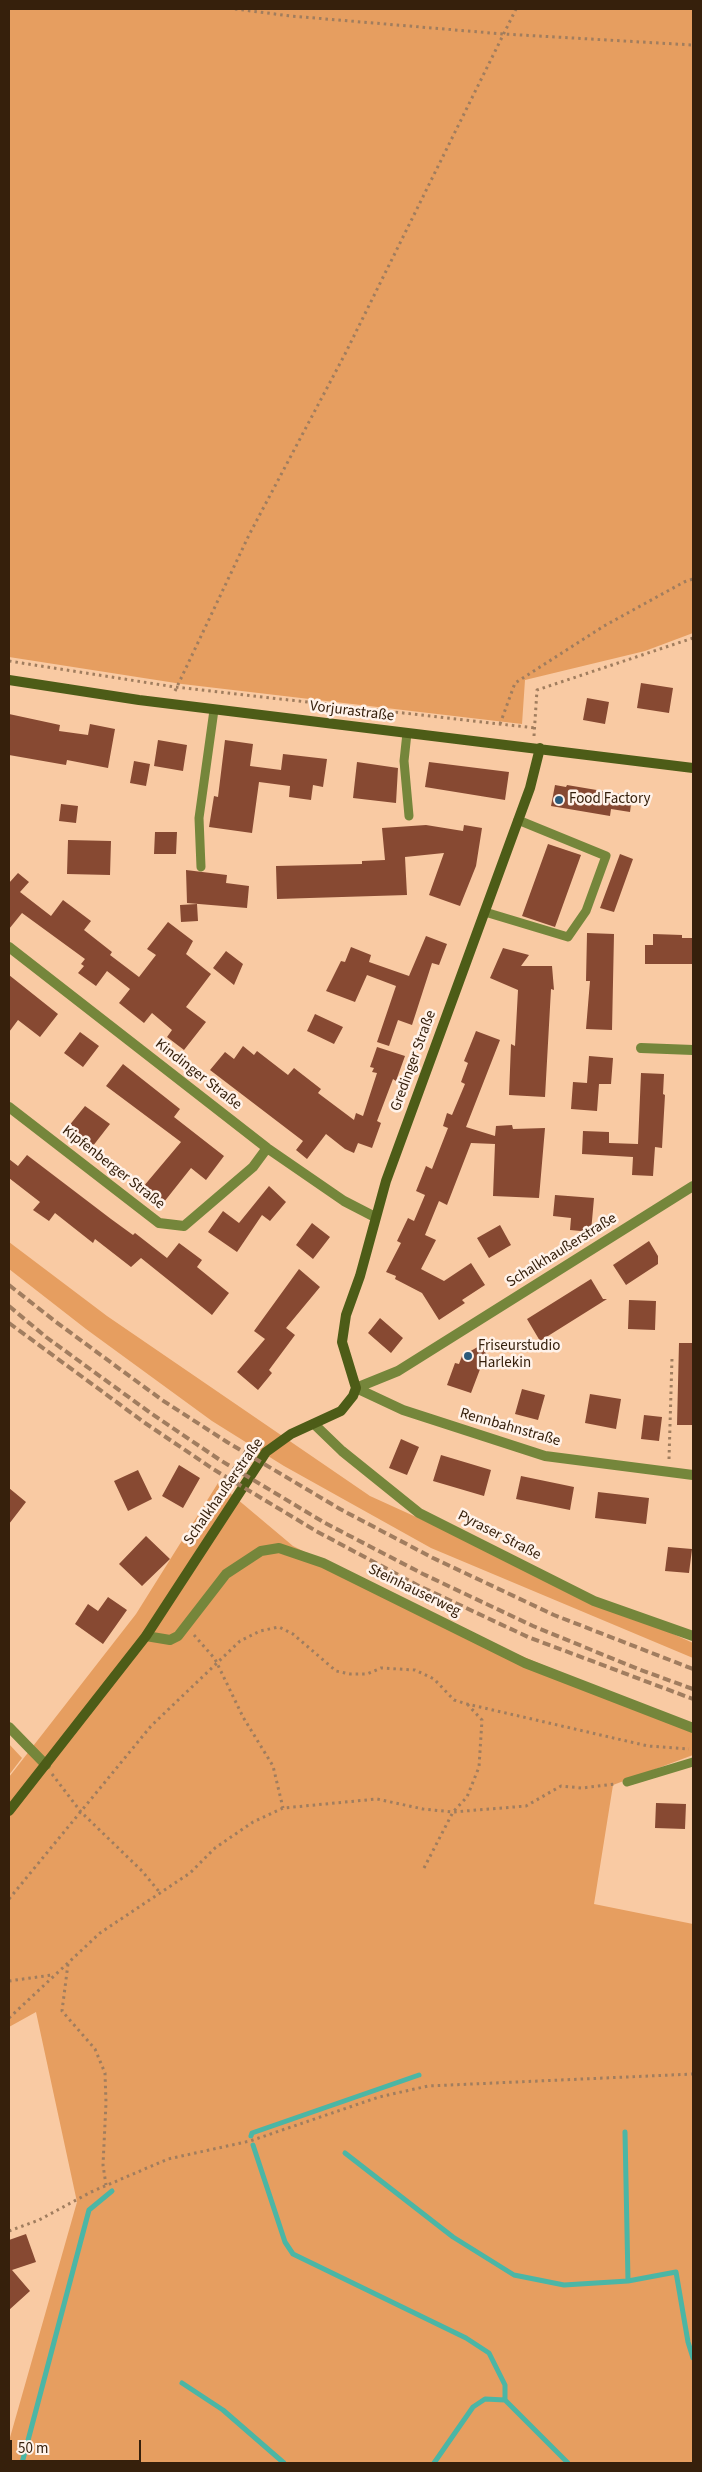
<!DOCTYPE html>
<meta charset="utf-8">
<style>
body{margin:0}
#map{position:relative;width:702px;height:2472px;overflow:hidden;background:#f9caa3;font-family:"Source Sans 3",sans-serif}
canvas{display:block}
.frame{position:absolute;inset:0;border:10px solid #36200c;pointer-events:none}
.scale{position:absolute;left:10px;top:2440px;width:131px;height:22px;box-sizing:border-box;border:2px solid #36200c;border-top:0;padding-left:6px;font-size:15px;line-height:18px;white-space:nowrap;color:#36200c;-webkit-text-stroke:4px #fff2e9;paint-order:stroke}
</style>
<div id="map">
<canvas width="702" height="2472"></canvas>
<div class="frame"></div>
<div class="scale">50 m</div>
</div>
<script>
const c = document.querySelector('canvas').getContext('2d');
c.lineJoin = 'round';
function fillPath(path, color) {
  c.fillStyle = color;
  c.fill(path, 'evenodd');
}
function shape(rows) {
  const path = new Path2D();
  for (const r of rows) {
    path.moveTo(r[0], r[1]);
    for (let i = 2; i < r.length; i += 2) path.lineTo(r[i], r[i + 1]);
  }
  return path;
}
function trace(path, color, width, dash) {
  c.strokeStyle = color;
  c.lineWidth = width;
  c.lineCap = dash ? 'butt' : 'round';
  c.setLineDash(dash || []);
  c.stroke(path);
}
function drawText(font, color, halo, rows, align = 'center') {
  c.font = font + ' "Source Sans 3",sans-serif';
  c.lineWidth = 5;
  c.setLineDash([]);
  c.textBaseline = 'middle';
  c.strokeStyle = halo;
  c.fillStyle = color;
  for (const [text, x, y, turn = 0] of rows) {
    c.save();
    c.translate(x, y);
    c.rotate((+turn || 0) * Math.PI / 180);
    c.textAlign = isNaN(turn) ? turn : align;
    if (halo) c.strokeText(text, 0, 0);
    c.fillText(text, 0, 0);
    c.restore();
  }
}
fillPath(shape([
 [9,9,693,9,693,633,645,651,525,680,522,724,182,684,9,657],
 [9,1242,107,1316,370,1496,693,1643,693,1658,431,1548,284,1466,212,1421,86,1329,9,1269],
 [218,1483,293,1546,467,1633,693,1728,693,1755,613,1785,594,1904,693,1924,693,2463,9,2463,9,2441,77,2202,36,2012,9,2027,9,1777,136,1614],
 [9,1744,22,1758,9,1775]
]), '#e69e60');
trace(shape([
 [625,2132,628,2281],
 [251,2136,252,2133,419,2075],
 [253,2145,285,2242,293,2254,466,2338,489,2353,505,2385,505,2400,568,2463],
 [345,2153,453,2237,514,2275,564,2285,628,2281,676,2272,688,2342,693,2358],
 [182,2383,223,2410,284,2463],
 [22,2463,89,2210,112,2191],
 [434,2463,473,2407,485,2399,505,2400]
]), '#4bb6a5', 5);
fillPath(shape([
 [641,683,673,688,669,713,637,708],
 [587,698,609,702,605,724,583,720],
 [9,714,60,725,59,731,88,735,90,724,115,729,108,768,67,760,66,765,9,755],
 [158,740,187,745,183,771,154,766],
 [225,740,253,744,250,766,281,770,283,754,327,759,323,787,313,785,311,800,289,797,290,786,259,782,252,833,209,827,214,796,218,797],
 [134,761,150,764,146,786,130,783],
 [357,762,398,768,396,803,353,798],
 [429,762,509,772,505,800,425,787],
 [555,785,566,787,567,785,632,796,630,812,611,809,610,816,551,806],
 [61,804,78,806,76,823,59,821],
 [426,825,463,831,464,825,482,828,476,866,460,906,429,895,444,853,405,857,407,895,277,899,276,866,362,864,362,861,385,860,382,828],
 [155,832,177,832,176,854,154,854],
 [68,840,111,841,110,875,67,874],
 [548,844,581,855,555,927,522,916],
 [620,854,633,859,614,912,600,908],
 [186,870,227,875,226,883,249,886,247,908,187,903],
 [18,873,29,882,20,892,51,916,63,900,91,921,84,930,112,952,110,955,139,977,156,955,147,949,168,922,193,941,186,954,211,974,186,1007,206,1022,184,1050,167,1037,172,1030,152,1013,144,1023,119,1003,130,989,107,971,96,986,78,973,84,966,81,964,85,959,22,913,9,929,9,883],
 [197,904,198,921,181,922,180,905],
 [587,933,614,934,612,1030,586,1029,590,981,586,981],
 [653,934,682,935,682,938,693,938,693,964,645,964,645,945,653,945],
 [426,936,447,944,439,965,432,963,412,1025,398,1020,389,1046,377,1042,396,986,367,975,355,1002,326,991,341,961,345,962,351,947,371,955,369,962,409,976],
 [503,948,529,955,521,966,552,966,554,990,551,989,545,1097,509,1095,511,1044,515,1046,518,990,490,978],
 [226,951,243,964,234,985,213,968],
 [9,975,58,1014,40,1037,18,1020,9,1032],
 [315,1014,343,1027,334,1044,307,1031],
 [476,1031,500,1040,466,1127,495,1136,496,1126,512,1125,513,1129,545,1128,539,1198,493,1196,495,1144,471,1143,447,1205,439,1201,425,1235,436,1240,421,1269,444,1281,471,1263,485,1285,462,1300,465,1303,439,1320,422,1293,395,1279,396,1276,386,1272,401,1243,397,1241,408,1218,414,1221,425,1195,416,1191,426,1166,432,1169,448,1128,443,1126,447,1113,452,1115,465,1084,461,1082,468,1063,464,1061],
 [80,1032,99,1046,83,1067,64,1053],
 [243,1046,254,1055,257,1051,288,1075,294,1068,321,1089,318,1093,354,1120,356,1113,363,1116,377,1073,372,1072,374,1068,370,1067,377,1047,405,1056,396,1081,393,1079,377,1121,381,1123,372,1148,358,1143,354,1153,345,1149,326,1134,307,1159,296,1150,303,1141,210,1070,225,1052,234,1059],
 [589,1056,613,1058,611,1084,599,1084,597,1111,571,1109,573,1082,587,1083],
 [123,1064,180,1109,174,1117,224,1156,206,1180,191,1168,164,1202,143,1187,181,1142,106,1086],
 [641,1073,664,1074,663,1094,665,1095,662,1148,655,1147,653,1176,632,1175,633,1157,582,1154,583,1131,609,1132,609,1143,638,1144],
 [85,1106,110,1124,89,1151,64,1132],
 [27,1155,111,1219,133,1235,135,1233,167,1258,179,1243,202,1260,197,1267,229,1293,212,1315,141,1258,131,1267,95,1239,93,1243,55,1213,49,1221,33,1210,40,1202,9,1178,9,1159,18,1166],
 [269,1186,286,1202,270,1221,262,1215,237,1252,208,1232,223,1211,239,1223],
 [555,1195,594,1198,591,1232,570,1230,571,1218,553,1216],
 [312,1223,330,1237,313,1259,296,1245],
 [500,1225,511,1245,489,1258,477,1238],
 [649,1241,658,1256,658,1264,626,1285,613,1265],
 [299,1269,320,1287,286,1328,295,1335,269,1370,272,1373,258,1390,237,1372,265,1339,254,1331],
 [591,1279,603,1299,607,1299,540,1341,527,1319],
 [629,1300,656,1301,655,1330,628,1329],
 [380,1318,403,1338,391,1353,368,1333],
 [679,1343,693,1343,693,1425,677,1425],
 [481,1345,490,1360,482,1364,471,1393,447,1385,455,1363,459,1364,462,1356],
 [522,1389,545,1395,538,1420,515,1414],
 [590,1394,621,1399,616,1429,585,1423],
 [644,1415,662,1417,659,1441,641,1439],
 [401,1439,419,1447,407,1475,389,1468],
 [441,1455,491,1470,484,1496,433,1481],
 [179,1465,200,1478,183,1508,162,1496],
 [138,1470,152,1499,128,1511,114,1481],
 [521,1476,574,1487,570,1510,516,1499],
 [9,1488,26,1502,9,1524],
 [598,1492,649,1498,646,1524,595,1518],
 [146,1536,170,1559,142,1586,119,1564],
 [668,1547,692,1549,689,1573,665,1571],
 [108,1597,127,1610,103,1644,75,1624,88,1604,98,1611],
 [656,1803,686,1804,685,1829,655,1828],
 [26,2234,36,2262,12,2270,30,2291,9,2310,9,2240]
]), '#874932');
trace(shape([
 [235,9,291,16,503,34,693,45],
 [9,661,175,687,535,728],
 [175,691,249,535,345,354,516,9],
 [500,724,515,683,604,626,684,582,693,579],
 [534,736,537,690,693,638],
 [669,1459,672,1358],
 [194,1635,215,1659,243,1717,273,1766,283,1808],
 [52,1774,81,1812,142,1871,161,1894],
 [424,1868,453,1812,467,1797,479,1767,482,1720,468,1705],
 [9,1899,151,1726,240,1641,260,1631,279,1627,293,1634,336,1671,350,1674,367,1674,381,1668,415,1670,434,1679,454,1700,467,1704,648,1746,689,1749],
 [68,1964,62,2011,95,2049,105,2073,106,2103,103,2165,106,2185],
 [9,1981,52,1975],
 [9,2018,100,1933,190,1873,215,1848,253,1822,283,1808,377,1799,423,1809,453,1812,526,1806,561,1786,582,1788,615,1784],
 [9,2231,39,2220,91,2192,168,2159,250,2141,379,2097,428,2086,693,2074]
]), '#a07d5e', 3, [2.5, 4]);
trace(shape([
 [407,733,404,761,409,816],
 [201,867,199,818,214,710],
 [485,912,568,937,586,911,606,856,518,820],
 [627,1782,693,1762]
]), '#75863b', 9);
trace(shape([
 [9,947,267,1148,344,1201,375,1217],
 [641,1048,693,1050],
 [9,1107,159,1223,184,1226,253,1167,267,1148],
 [356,1388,398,1371,693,1186],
 [356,1388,403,1410,545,1456,693,1475],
 [314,1424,342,1451,419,1513,594,1601,693,1636],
 [146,1636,170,1640,178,1636,226,1574,261,1551,279,1548,323,1563,525,1663,693,1728],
 [9,1727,46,1765]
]), '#75863b', 10);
trace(shape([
 [9,680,139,700,693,768],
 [9,1811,146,1636,266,1452,291,1434,341,1411,353,1396,356,1388,342,1342,346,1315,360,1276,386,1181,530,788,540,748]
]), '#4d5c17', 10);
trace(shape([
 [9,1285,56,1322,162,1400,227,1442,340,1509,433,1558,554,1615,693,1669],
 [9,1306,46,1337,152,1414,220,1460,325,1523,423,1574,533,1626,638,1669,693,1689],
 [9,1323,145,1423,213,1469,316,1531,417,1585,528,1637,693,1699]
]), '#a17d5f', 4, [8, 4]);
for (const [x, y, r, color] of [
 [559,800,5,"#2c5a7a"],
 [468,1356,5,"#2c5a7a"]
]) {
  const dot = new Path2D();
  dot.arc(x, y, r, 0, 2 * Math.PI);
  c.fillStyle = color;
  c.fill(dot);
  trace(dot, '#fff2e9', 2);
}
drawText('15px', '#36200c', '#fff2e9', [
 ["Vorjurastraße",352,712,7],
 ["Gredinger Straße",414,1061,-70],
 ["Kindinger Straße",198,1075,38],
 ["Kipfenberger Straße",113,1168,38],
 ["Schalkhaußerstraße",562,1251,-32],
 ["Rennbahnstraße",510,1428,16],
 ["Schalkhaußerstraße",224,1492,-55],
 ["Pyraser Straße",499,1536,27],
 ["Steinhauserweg",414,1591,26]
]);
drawText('15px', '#36200c', '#fff2e9', [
 ["Food Factory",569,800],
 ["Friseurstudio",478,1347],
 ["Harlekin",478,1364]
], 'left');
</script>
